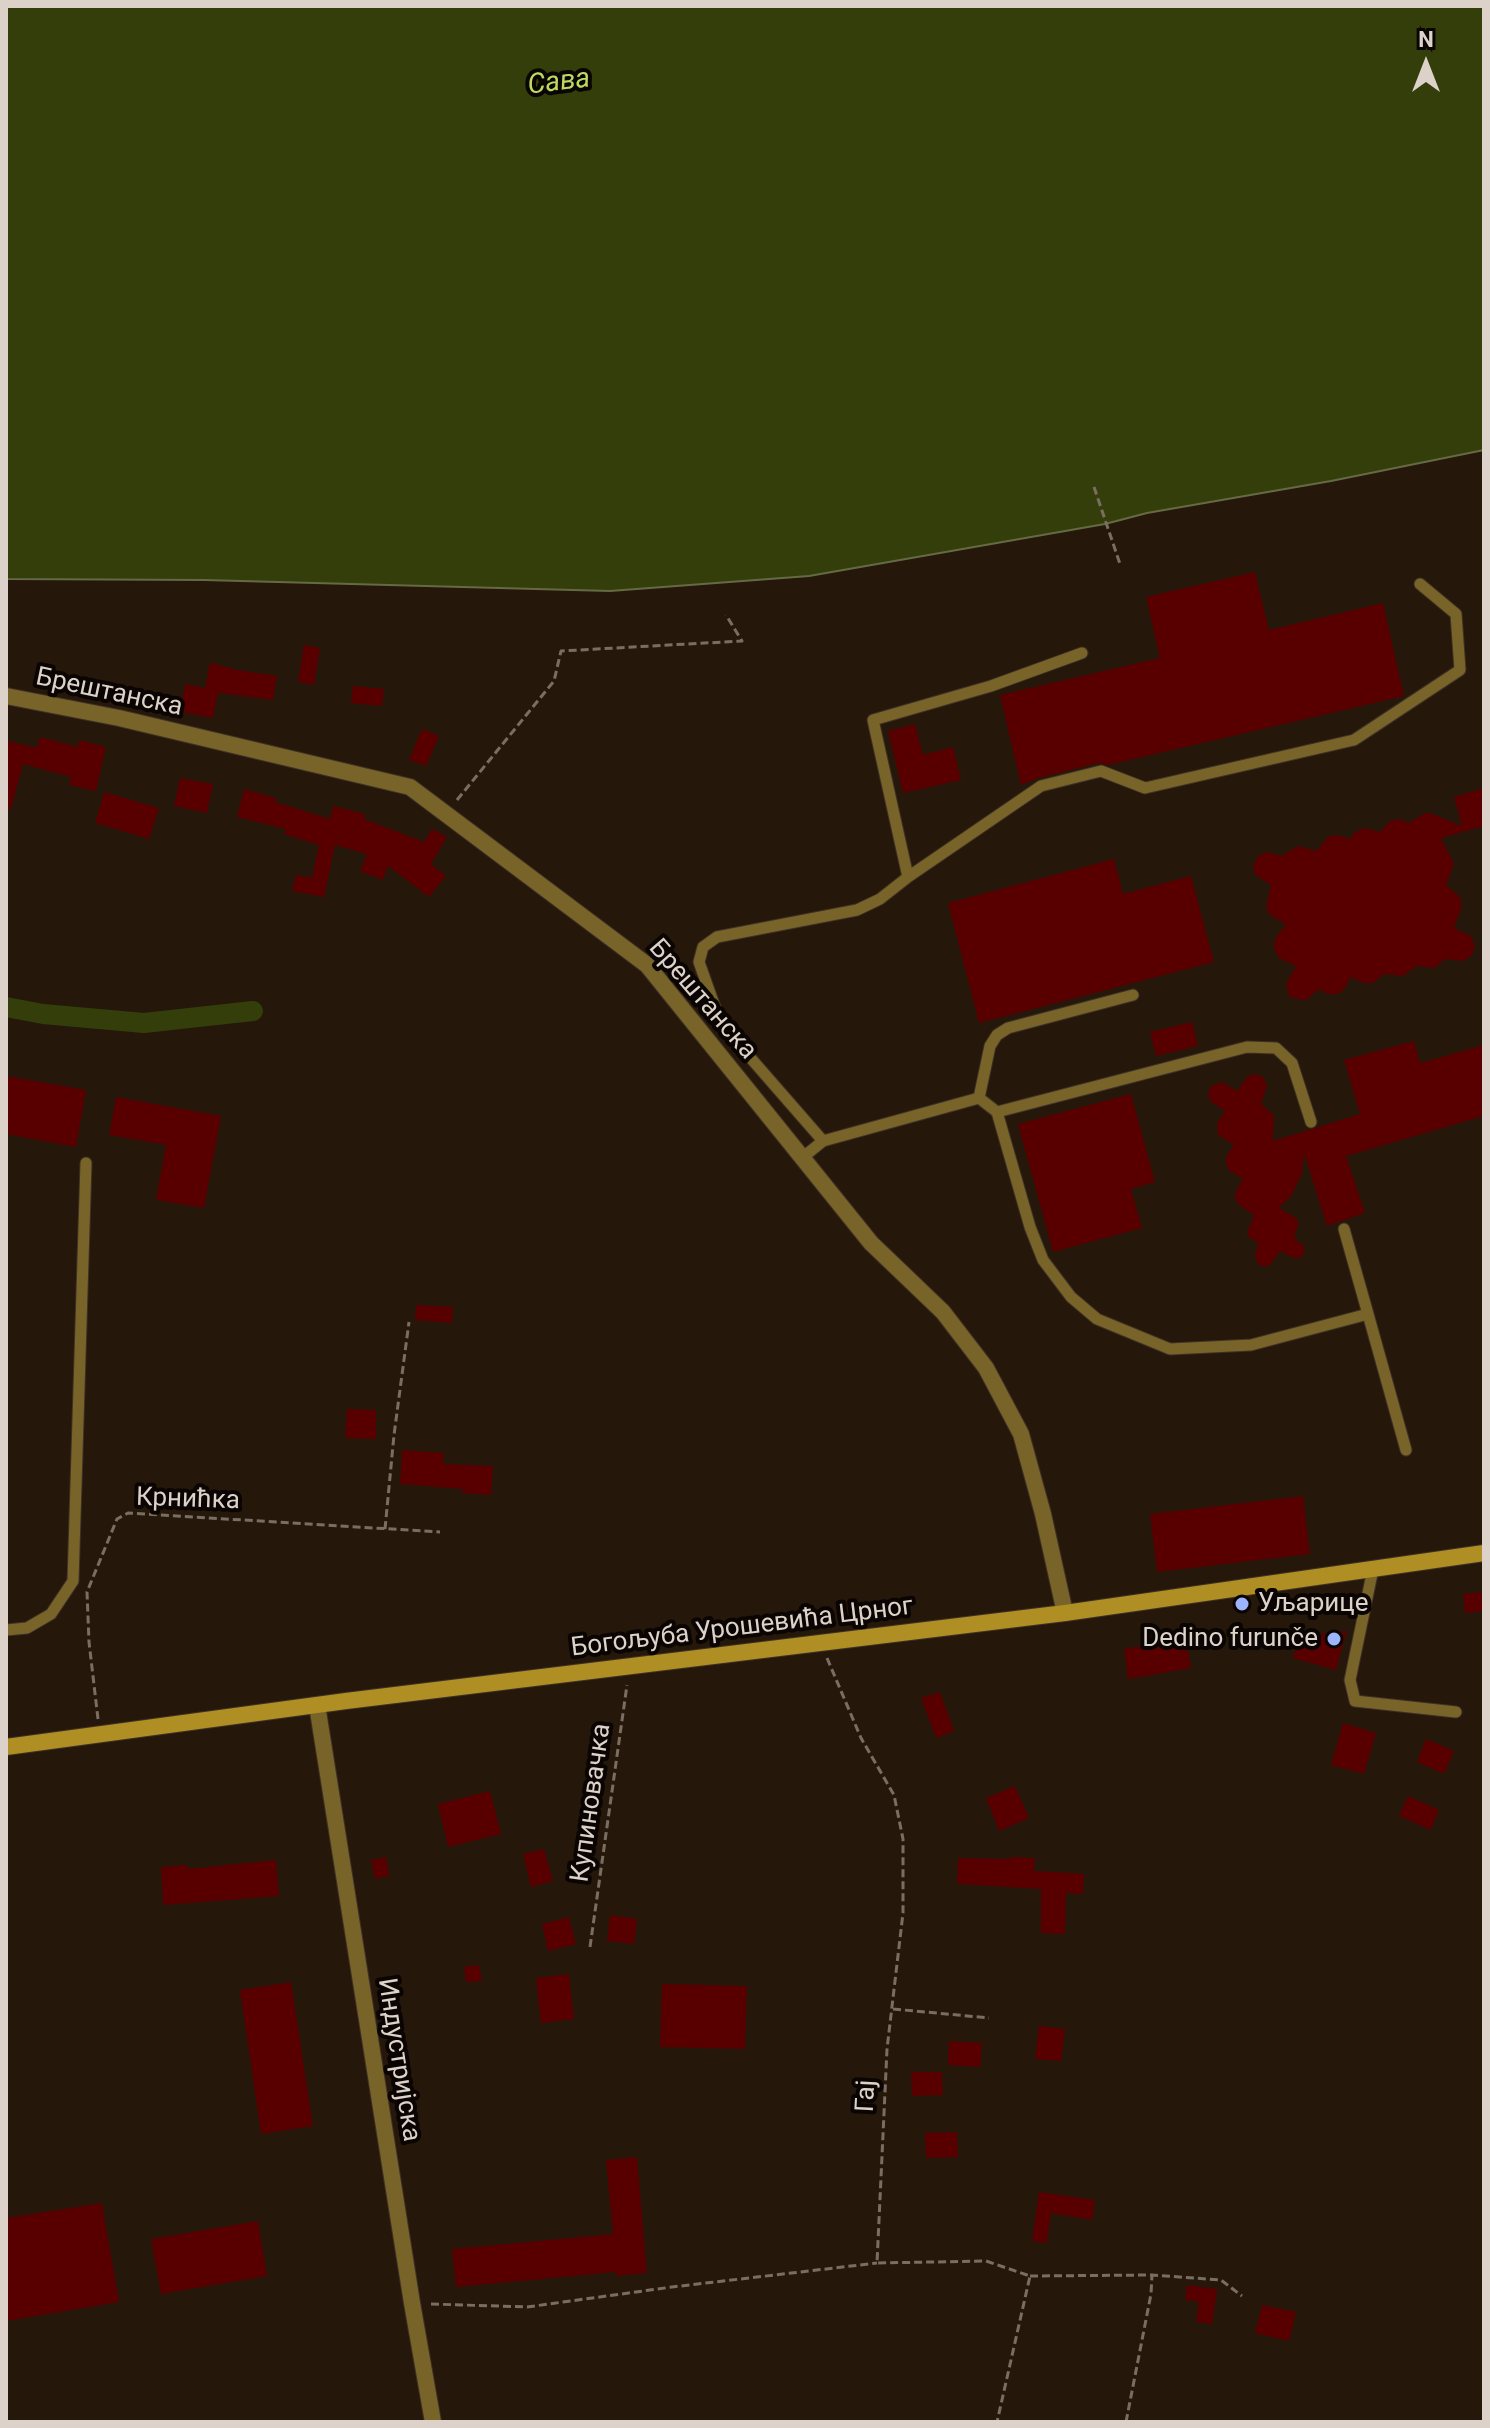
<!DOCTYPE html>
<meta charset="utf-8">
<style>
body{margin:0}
#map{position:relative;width:1490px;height:2428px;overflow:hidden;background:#26170b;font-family:Roboto,sans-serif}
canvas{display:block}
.frame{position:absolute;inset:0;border:8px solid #dcd2ca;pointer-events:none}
.north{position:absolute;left:1386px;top:24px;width:80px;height:80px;-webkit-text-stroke:6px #0a0502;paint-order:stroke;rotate:0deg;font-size:22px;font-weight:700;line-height:32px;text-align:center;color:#dcd2ca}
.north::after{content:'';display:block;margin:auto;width:28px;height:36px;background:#dcd2ca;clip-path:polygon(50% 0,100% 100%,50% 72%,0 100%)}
</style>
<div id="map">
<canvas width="1490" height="2428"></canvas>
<div class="frame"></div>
<div class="north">N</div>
</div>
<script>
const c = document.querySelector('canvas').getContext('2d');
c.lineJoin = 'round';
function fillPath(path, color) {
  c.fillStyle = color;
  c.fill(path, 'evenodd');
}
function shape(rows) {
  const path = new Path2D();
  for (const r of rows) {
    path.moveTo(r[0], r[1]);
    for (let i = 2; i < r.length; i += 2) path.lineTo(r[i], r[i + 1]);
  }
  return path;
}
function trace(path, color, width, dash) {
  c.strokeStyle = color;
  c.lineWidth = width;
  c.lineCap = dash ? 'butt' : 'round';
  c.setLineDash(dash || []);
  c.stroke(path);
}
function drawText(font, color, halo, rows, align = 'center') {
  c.font = font + ' Roboto,sans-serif';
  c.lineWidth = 8;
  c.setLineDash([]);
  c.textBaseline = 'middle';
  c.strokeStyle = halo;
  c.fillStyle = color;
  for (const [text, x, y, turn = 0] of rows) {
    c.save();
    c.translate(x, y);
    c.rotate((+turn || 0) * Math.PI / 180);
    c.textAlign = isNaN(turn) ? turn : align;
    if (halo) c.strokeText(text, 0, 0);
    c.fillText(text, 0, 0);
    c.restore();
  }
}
const water = shape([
 [6,6,1484,6,1484,450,1331,481,1147,513,1105,524,809,576,610,591,204,580,6,579,6,6]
]);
fillPath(water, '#333e0b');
trace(water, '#666a44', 2);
trace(shape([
 [6,1007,43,1014,144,1023,253,1011]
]), '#333e0b', 20);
fillPath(shape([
 [1255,572,1269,630,1383,603,1404,696,1108,765,1099,763,1039,778,1021,785,1000,695,1160,658,1146,597],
 [304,645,320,648,314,685,298,682],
 [210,663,231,668,231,669,277,676,273,700,218,693,213,718,180,712,185,684,205,688],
 [353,686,384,689,382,706,351,703],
 [915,724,923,755,953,747,961,780,903,793,888,731],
 [422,729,439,736,426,766,409,760],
 [40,737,78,747,79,740,106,747,96,791,69,785,71,777,23,764,11,809,6,808,6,749,8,741,37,748],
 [180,778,213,784,207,813,174,806],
 [1484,788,1484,826,1441,838,1454,864,1446,885,1459,896,1462,906,1454,928,1471,936,1475,946,1472,955,1464,961,1445,959,1435,968,1416,966,1403,976,1384,974,1373,983,1363,983,1351,977,1345,988,1338,994,1328,994,1319,989,1306,1000,1292,998,1288,994,1286,984,1296,966,1279,958,1274,949,1275,939,1286,924,1271,916,1266,908,1271,885,1255,875,1253,866,1258,856,1267,852,1281,856,1298,846,1316,851,1328,837,1338,835,1350,839,1355,832,1364,828,1380,832,1390,821,1400,819,1409,823,1425,813,1430,813,1462,826,1454,797],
 [244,789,276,798,275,802,330,819,333,806,365,814,364,819,424,842,432,829,447,837,431,864,446,876,429,897,388,866,383,880,360,871,367,854,335,845,324,897,292,891,296,875,312,878,319,845,284,834,286,829,237,817],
 [104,792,159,808,149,839,95,823],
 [1114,859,1123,894,1191,876,1214,962,979,1023,948,903],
 [1192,1022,1198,1046,1156,1056,1150,1032],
 [1414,1041,1420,1063,1484,1045,1484,1116,1346,1156,1365,1213,1327,1226,1304,1153,1302,1173,1292,1195,1279,1208,1296,1218,1299,1222,1294,1238,1304,1246,1304,1255,1296,1259,1280,1251,1270,1265,1264,1267,1258,1264,1255,1257,1258,1243,1250,1238,1247,1233,1254,1215,1239,1205,1235,1199,1236,1191,1243,1179,1230,1171,1226,1165,1226,1157,1234,1145,1218,1135,1217,1123,1225,1111,1210,1101,1208,1093,1211,1086,1222,1082,1237,1091,1248,1076,1256,1074,1264,1078,1267,1086,1261,1104,1274,1115,1273,1141,1360,1114,1344,1060],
 [6,1076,86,1090,76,1147,6,1134],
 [1131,1094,1155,1182,1131,1189,1142,1228,1053,1252,1018,1124],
 [116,1097,221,1116,204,1208,156,1200,166,1145,109,1135],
 [416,1305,453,1307,452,1323,415,1320],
 [347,1409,376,1410,376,1439,345,1438],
 [402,1450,444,1453,443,1464,493,1466,491,1495,462,1493,463,1489,400,1484],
 [1303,1496,1310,1554,1157,1572,1150,1514],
 [1484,1592,1484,1611,1465,1613,1463,1594],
 [1347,1631,1336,1670,1293,1658,1299,1636],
 [1186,1639,1191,1668,1128,1679,1124,1649],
 [940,1692,954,1731,936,1738,921,1698],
 [1343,1723,1376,1733,1364,1774,1331,1765],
 [1426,1739,1454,1751,1444,1774,1417,1762],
 [1015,1786,1029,1818,999,1831,986,1798],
 [490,1791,501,1834,448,1847,438,1804],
 [1408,1796,1439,1810,1431,1830,1399,1816],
 [544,1849,553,1881,531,1887,523,1854],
 [386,1857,389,1876,375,1879,371,1860],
 [1010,1857,1035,1858,1034,1871,1084,1874,1083,1894,1066,1893,1065,1934,1041,1933,1041,1889,957,1884,958,1858,1011,1859],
 [276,1860,279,1896,163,1905,161,1867,188,1865,188,1869],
 [610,1915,637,1919,634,1944,607,1941],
 [569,1917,576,1944,548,1951,542,1924],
 [479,1965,482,1981,466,1982,464,1967],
 [569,1974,574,2019,541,2023,536,1978],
 [291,1982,313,2126,261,2134,240,1990],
 [662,1984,747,1986,745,2049,660,2047],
 [1039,2026,1065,2029,1061,2061,1035,2059],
 [949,2041,982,2043,980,2067,948,2065],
 [911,2072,942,2072,943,2095,912,2096],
 [957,2132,958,2157,926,2158,925,2133],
 [637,2157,647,2273,616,2276,616,2272,456,2287,452,2249,613,2234,606,2160],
 [1039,2192,1095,2200,1092,2220,1051,2213,1047,2243,1032,2241],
 [102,2203,119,2302,6,2321,6,2218],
 [258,2221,267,2276,161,2294,151,2239],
 [1187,2285,1217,2289,1212,2324,1196,2322,1199,2302,1185,2300],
 [1262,2305,1296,2312,1289,2341,1255,2333]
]), '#580000');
const lane = shape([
 [908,877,873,720,991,686,1082,653],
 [979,1098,990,1046,997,1035,1008,1028,1133,995],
 [997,1112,1030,1227,1043,1260,1071,1297,1097,1319,1170,1349,1251,1345,1368,1314,1406,1450],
 [823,1141,748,1055,716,1010,699,962,703,947,717,937,857,910,880,899,908,877,1041,786,1101,771,1145,788,1354,740,1460,670,1456,614,1420,584],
 [802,1158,823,1141,979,1098,997,1112,1247,1047,1276,1048,1292,1063,1311,1122],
 [1344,1229,1368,1314],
 [1373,1569,1350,1680,1355,1701,1456,1712],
 [6,1630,27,1628,51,1614,73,1581,86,1163]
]);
const street = shape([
 [6,696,119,718,410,787,647,965,871,1243,943,1312,986,1368,1021,1434,1043,1514,1065,1613],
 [317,1705,412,2303,433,2422]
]);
const secondary = shape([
 [6,1747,346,1701,1065,1613,1484,1553]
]);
trace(lane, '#3f3126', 13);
trace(street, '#3f3126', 18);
trace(secondary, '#3f3126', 18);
trace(shape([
 [1094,487,1120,564],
 [457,800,554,681,561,651,742,641,726,615],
 [385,1529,394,1435,409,1322],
 [827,1658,861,1738,894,1795,903,1839,903,1913,887,2049,877,2263,986,2261,1030,2276,997,2422],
 [98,1719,89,1642,87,1592,117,1519,128,1513,440,1532],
 [590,1947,627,1685],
 [893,2009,989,2018],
 [1030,2276,1152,2275,1221,2280,1242,2296],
 [431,2304,527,2307,672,2287,877,2263],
 [1126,2422,1151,2294,1152,2275]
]), '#7a6e63', 3, [8, 4]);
trace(lane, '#786429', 11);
trace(street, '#786429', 16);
trace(secondary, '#af8e24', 16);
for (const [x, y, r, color] of [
 [1242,1604,8,"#9db4fd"],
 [1334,1639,8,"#9db4fd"]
]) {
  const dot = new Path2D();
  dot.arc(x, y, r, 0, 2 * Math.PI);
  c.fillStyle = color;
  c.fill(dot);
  trace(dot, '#0a0502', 3);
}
drawText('26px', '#dcd2ca', '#0a0502', [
 ["Брештанска",109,693,12],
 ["Брештанска",702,1000,49],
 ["Крнићка",188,1500,2],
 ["Богољуба Урошевића Црног",742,1628,-7],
 ["Купиновачка",592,1803,-82],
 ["Индустријска",398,2060,81],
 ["Гај",867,2096,-87]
]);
drawText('26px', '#dcd2ca', '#0a0502', [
 ["Уљарице",1258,1604],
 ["Dedino furunče",1318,1639,"right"]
], 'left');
drawText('italic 28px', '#bdd95f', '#0a0502', [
 ["Сава",559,83,-7]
]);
</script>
